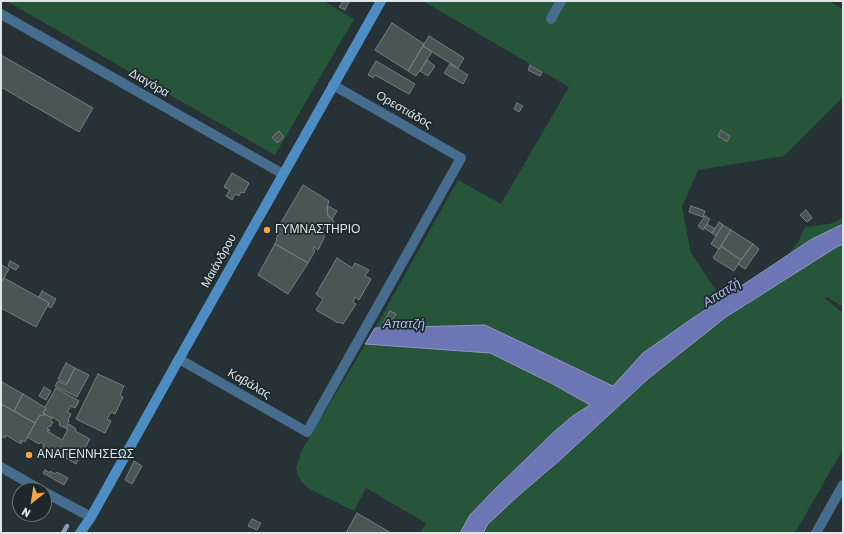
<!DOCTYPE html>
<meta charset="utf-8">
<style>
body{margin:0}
#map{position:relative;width:844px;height:534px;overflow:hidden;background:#263236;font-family:Rubik,sans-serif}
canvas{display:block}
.frame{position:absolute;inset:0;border:2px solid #dee6e8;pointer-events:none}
.north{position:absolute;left:12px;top:482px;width:40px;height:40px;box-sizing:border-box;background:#1c282c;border:1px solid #6a7477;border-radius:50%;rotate:210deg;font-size:11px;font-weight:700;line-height:16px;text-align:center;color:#dee6e8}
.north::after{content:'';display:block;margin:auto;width:14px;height:18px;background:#f5a345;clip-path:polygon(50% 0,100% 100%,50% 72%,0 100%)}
</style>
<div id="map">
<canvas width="844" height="534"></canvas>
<div class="frame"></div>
<div class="north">N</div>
</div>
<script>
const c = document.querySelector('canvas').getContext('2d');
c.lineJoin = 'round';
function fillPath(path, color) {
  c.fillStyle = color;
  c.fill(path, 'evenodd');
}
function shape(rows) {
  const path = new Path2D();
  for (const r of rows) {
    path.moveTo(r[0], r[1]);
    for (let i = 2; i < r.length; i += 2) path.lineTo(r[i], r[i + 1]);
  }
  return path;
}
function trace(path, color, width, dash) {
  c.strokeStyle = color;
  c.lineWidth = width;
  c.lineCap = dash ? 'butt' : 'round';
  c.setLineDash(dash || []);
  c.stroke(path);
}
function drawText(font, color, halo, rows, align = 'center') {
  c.font = font + ' Rubik,sans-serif';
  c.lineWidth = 3.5;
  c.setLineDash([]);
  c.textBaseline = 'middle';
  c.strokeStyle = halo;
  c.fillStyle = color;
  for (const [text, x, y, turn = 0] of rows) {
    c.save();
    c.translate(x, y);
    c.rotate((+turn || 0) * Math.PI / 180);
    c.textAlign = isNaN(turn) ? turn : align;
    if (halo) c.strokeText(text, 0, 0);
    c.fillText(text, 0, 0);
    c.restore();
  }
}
fillPath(shape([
 [6,1,324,1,354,19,275,155],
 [423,1,829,1,843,9,843,97,784,156,698,170,682,207,691,253,717,292,768,277,797,244,805,227,834,223,843,217,843,307,827,297,824,298,843,313,843,449,795,533,420,533,426,523,366,488,354,511,311,490,302,483,298,476,296,467,302,450,375,328,458,180,501,204,569,87]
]), '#26553a');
const water = shape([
 [843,224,843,244,835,248,726,317,649,378,560,460,518,496,488,524,483,533,460,533,470,515,495,489,556,430,574,415,590,405,551,383,490,353,365,344,375,328,485,325,613,386,643,353,693,318,812,239,843,224]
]);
fillPath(water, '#6d76b4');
trace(water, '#8f98c4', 1);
trace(shape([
 [63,533,67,526]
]), '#8f98c4', 4.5);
const building = shape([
 [343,1,347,1,349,2,345,10,339,7,343,1],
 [392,23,424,44,408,71,375,50,392,23],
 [429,36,464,58,458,68,423,46,429,36],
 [423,46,432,52,416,76,408,71,423,46],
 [1,55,93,108,79,132,1,87,1,55],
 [427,60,435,66,428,76,420,71,427,60],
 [376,61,415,84,409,94,375,75,373,78,368,75,376,61],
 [450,64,468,75,463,84,444,73,450,64],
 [530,65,542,72,540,76,528,70,530,65],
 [517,103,523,106,519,112,514,109,517,103],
 [721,130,730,136,727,142,718,136,721,130],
 [279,131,284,137,277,143,272,137,279,131],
 [232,173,249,183,244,193,241,192,239,196,235,194,232,200,226,196,230,190,224,187,232,173],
 [303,185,329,201,327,207,328,216,332,219,334,222,333,225,329,228,325,226,321,233,324,234,324,238,318,250,314,247,313,249,315,251,308,263,275,244,277,240,276,239,278,235,275,233,303,185],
 [328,206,337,211,332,219,328,216,327,207,328,206],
 [691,206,705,211,703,217,689,212,691,206],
 [806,210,812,218,807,222,800,215,806,210],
 [705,216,710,219,703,230,698,226,705,216],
 [719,222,723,225,716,236,712,233,719,222],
 [707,224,715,229,712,233,704,228,707,224],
 [723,225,731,230,719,249,711,244,723,225],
 [731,230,753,244,741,260,721,246,731,230],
 [275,244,308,263,288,294,258,275,275,244],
 [753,244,759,249,745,269,738,264,753,244],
 [721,246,741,260,734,271,713,258,721,246],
 [337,258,352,268,355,263,369,270,365,276,371,279,359,300,355,297,353,302,356,304,343,324,339,322,338,323,316,310,323,299,316,294,337,258],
 [10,261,19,266,16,270,8,266,10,261],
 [1,265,9,269,1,283,1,265],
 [4,278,49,303,36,327,1,308,1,283,4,278],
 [42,291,56,299,51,308,48,306,49,303,39,297,42,291],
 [390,311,396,314,389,326,383,323,390,311],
 [66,363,75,368,67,384,58,379,66,363],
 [75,368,89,375,77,397,55,386,58,381,66,385,75,368],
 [98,374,124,386,120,395,123,397,115,414,111,412,107,419,111,421,105,433,76,419,98,374],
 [2,382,23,394,14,411,1,404,1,383,2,382],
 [44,387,51,391,46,400,39,396,44,387],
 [56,388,79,401,75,408,71,406,67,412,71,414,68,420,69,421,65,428,59,425,60,422,52,417,52,418,43,413,46,408,45,407,56,388],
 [23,394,46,408,43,413,44,414,43,416,40,415,35,423,14,411,23,394],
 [1,404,35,423,25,442,21,440,20,441,22,442,21,444,6,435,5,438,1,436,1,404],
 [44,414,52,418,50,421,53,422,50,427,49,426,47,428,50,430,50,431,48,430,47,431,62,440,68,429,66,429,69,424,76,429,75,431,90,439,76,464,58,453,58,454,59,455,58,457,43,448,44,445,40,442,39,444,27,437,40,415,43,416,44,414],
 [134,461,142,466,132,484,125,480,134,461],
 [45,470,50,473,50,471,55,474,57,472,68,478,64,485,43,473,45,470],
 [357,513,391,533,346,533,357,513],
 [252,519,261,523,257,530,248,526,252,519]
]);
fillPath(building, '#485654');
trace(building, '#72817f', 1);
trace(shape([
 [1,14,283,174],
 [551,19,561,1],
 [179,359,307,432,461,158,333,85],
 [816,533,843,485]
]), '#466c8e', 10);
trace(shape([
 [1,467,41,490],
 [44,492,91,517]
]), '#466c8e', 10);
trace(shape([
 [80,533,91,517,179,359,381,1]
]), '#4d8dc3', 10);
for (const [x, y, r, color] of [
 [267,230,4,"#f5a345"],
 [29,455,4,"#f5a345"]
]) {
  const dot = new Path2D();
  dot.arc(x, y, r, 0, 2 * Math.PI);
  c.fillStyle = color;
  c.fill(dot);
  trace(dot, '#1c282c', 1.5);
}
drawText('12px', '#dee6e8', '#1c282c', [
 ["Διαγόρα",149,83,30],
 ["Ορεστιάδος",404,110,30],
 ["Μαιάνδρου",219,261,-61],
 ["Καβάλας",249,384,30]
]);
drawText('12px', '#dee6e8', '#1c282c', [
 ["ΓΥΜΝΑΣΤΗΡΙΟ",275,230],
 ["ΑΝΑΓΕΝΝΗΣΕΩΣ",37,455]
], 'left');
drawText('italic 13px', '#b2bcf0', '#1c282c', [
 ["Απατζή",722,293,-32],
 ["Απατζή",404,324]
]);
</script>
